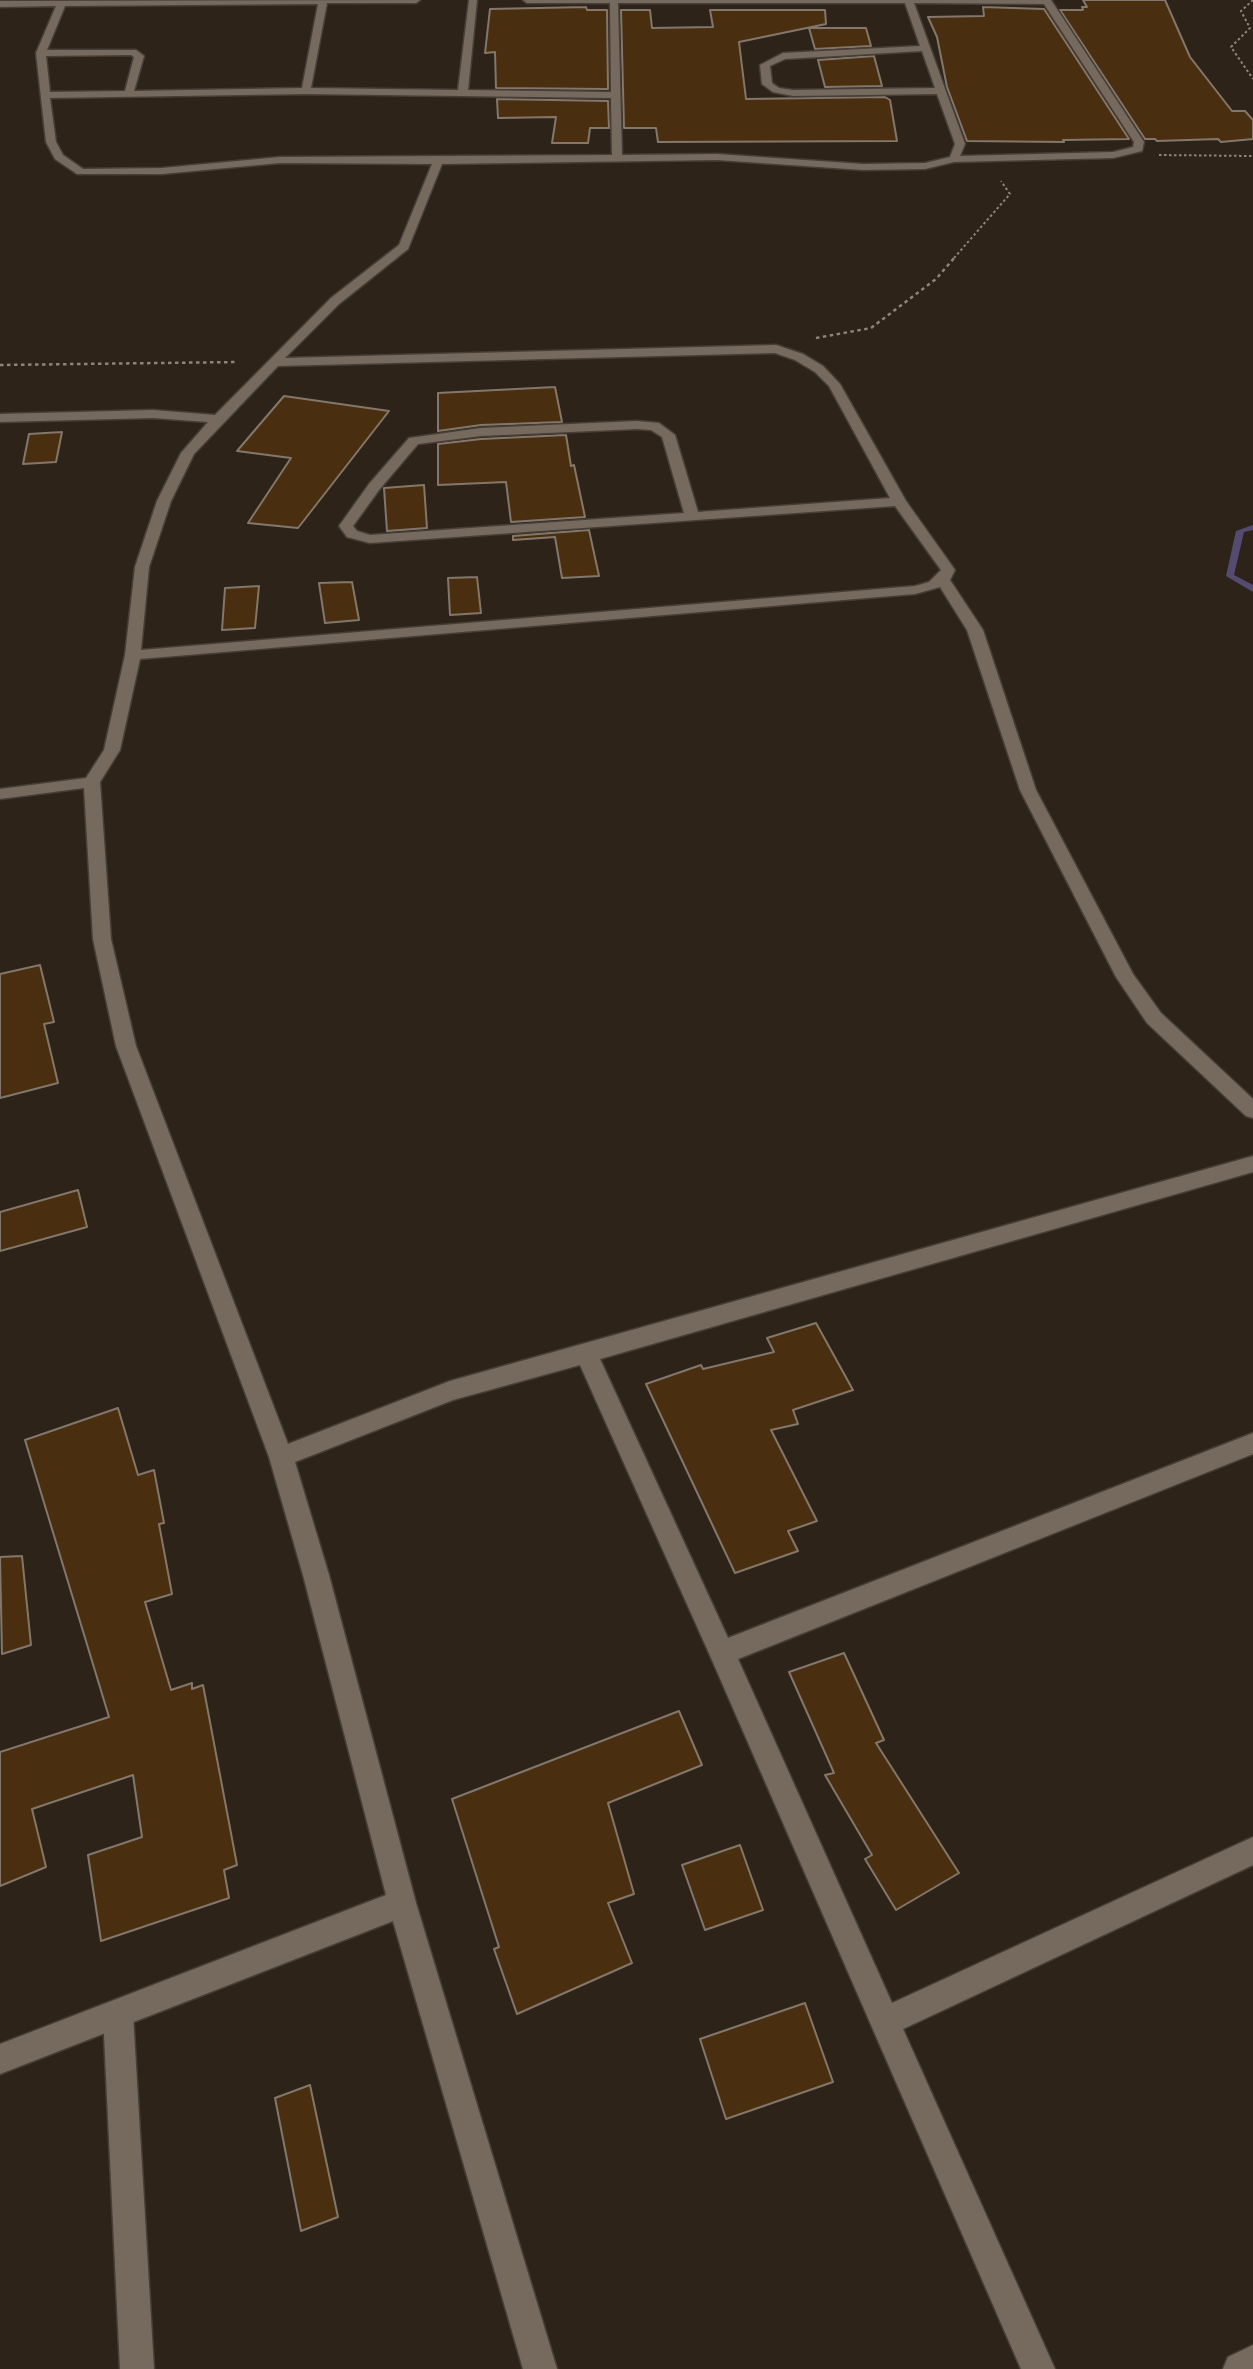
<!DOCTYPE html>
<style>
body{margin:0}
canvas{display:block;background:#2d2318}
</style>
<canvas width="1253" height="2369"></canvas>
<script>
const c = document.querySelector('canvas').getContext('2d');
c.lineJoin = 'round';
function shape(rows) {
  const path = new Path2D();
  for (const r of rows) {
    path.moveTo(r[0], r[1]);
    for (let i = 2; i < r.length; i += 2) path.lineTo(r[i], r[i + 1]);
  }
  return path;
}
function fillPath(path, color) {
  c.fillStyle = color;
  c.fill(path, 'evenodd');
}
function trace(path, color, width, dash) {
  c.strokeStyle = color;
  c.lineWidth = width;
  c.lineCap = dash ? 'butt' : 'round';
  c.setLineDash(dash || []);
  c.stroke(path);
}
fillPath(shape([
 [1253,525,1253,530,1244,532,1234,575,1253,585,1253,592,1226,576,1236,531,1253,525]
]), '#544b70');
const building = shape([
 [1083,0,1165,0,1190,57,1232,111,1245,111,1253,120,1253,139,1221,142,1218,139,1157,141,1155,139,1145,139,1060,10,1083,10,1082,7,1087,7,1083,0],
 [586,7,587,10,607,10,608,89,496,88,495,52,485,53,490,9,586,7],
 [983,7,1044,9,1129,139,1063,140,1064,142,967,141,947,87,937,37,928,17,984,16,983,7],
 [621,10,650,10,652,28,713,27,710,10,825,10,826,24,739,42,746,99,885,97,890,100,897,141,658,142,656,128,624,128,621,10],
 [809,28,866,28,871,46,815,49,809,28],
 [874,56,882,86,825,87,818,60,874,56],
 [497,99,608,101,609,128,590,128,588,143,552,143,556,117,498,118,497,99],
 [555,387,562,422,481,425,438,431,438,393,555,387],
 [284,396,389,411,298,528,248,523,291,458,237,451,284,396],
 [62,432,56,462,23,464,29,434,62,432],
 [566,435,571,466,574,465,585,517,511,522,506,482,438,485,438,444,481,439,566,435],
 [424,485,427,528,387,531,384,488,424,485],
 [589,530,599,576,562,578,555,537,513,540,513,536,589,530],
 [477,577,481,613,450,615,448,578,477,577],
 [352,582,359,620,325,623,319,583,352,582],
 [259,586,255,628,222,630,225,588,259,586],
 [40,965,54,1022,44,1024,58,1083,0,1098,0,974,40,965],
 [78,1190,87,1227,0,1251,0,1212,78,1190],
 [816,1323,853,1390,793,1410,798,1424,771,1430,817,1521,788,1531,798,1551,735,1573,646,1384,701,1365,703,1369,774,1352,767,1338,816,1323],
 [118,1408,138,1475,154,1470,164,1523,159,1524,172,1594,145,1602,171,1690,192,1683,192,1689,203,1685,237,1865,224,1870,229,1898,101,1941,88,1855,142,1837,133,1775,32,1809,46,1867,0,1886,0,1752,109,1717,25,1440,118,1408],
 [22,1556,31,1645,2,1654,0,1557,22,1556],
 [844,1653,884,1740,876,1743,959,1873,896,1910,865,1859,872,1855,825,1775,834,1773,789,1672,844,1653],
 [679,1711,702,1765,608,1803,634,1894,608,1903,632,1963,517,2014,494,1949,499,1947,452,1799,679,1711],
 [740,1845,763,1910,705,1930,682,1865,740,1845],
 [805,2003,833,2082,726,2119,700,2039,805,2003],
 [310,2085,338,2217,301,2231,275,2098,310,2085]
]);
fillPath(building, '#492f0f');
trace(building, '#83776b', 2);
const service = shape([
 [118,1999,128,2004,133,2014,154,2369,120,2369,103,2014,108,2004,118,1999]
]);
const minor = shape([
 [420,0,416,3,327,3,311,88,458,90,469,0,477,0,468,90,611,92,610,3,527,3,523,0,1051,0,1144,142,1142,151,1113,158,954,162,925,169,863,170,717,160,442,164,408,249,339,304,285,358,776,345,803,354,823,366,840,384,906,501,955,570,950,580,983,630,1036,790,1133,974,1161,1013,1253,1099,1253,1118,1246,1116,1147,1023,1116,977,1020,790,967,630,940,587,915,594,140,659,120,750,100,782,111,939,136,1046,288,1444,450,1381,1253,1156,1253,1172,600,1359,728,1638,1253,1433,1253,1454,738,1659,892,2003,1253,1837,1253,1865,903,2029,1055,2369,1021,2369,712,1660,580,1365,453,1400,295,1462,329,1575,416,1903,557,2369,523,2369,393,1921,0,2074,0,2044,386,1895,303,1575,269,1457,116,1046,93,939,84,788,0,799,0,789,86,778,104,750,125,655,135,567,157,501,181,453,208,422,153,418,0,422,0,414,153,410,215,415,331,298,399,245,432,164,280,163,162,174,77,174,55,159,46,142,36,53,56,6,0,7,0,1,420,0],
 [618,3,905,3,920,46,783,53,760,65,762,84,773,92,793,96,937,94,955,144,950,157,925,163,863,164,717,154,622,155,618,3],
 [914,3,1044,4,1134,142,1133,147,1113,152,960,156,965,144,914,3],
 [318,4,302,88,134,91,144,56,136,50,47,50,65,6,318,4],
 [922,51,935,88,793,90,779,88,772,83,770,66,785,59,922,51],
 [131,55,134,57,125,91,50,92,46,56,131,55],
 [306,94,611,98,612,155,280,157,162,168,83,169,63,155,56,142,50,98,306,94],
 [775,353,795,360,815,372,829,386,890,498,698,512,675,435,659,423,637,421,481,428,409,438,369,484,339,526,347,537,370,543,895,506,941,570,929,582,915,586,141,650,149,567,171,501,194,454,278,366,775,353],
 [637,429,651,430,662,437,684,513,370,535,357,531,353,526,379,490,418,444,481,436,637,429],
 [1253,2345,1253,2369,1223,2369,1228,2357,1253,2345]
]);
trace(service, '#473e37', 3);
trace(minor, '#473e37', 3);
trace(shape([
 [1253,0,1241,11,1250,28,1231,47,1253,79],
 [1159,155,1253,156],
 [954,258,1010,194,1001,181]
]), '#8d847b', 2, [2.5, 2.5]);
trace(shape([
 [816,338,871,328,936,279,955,257],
 [0,365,238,362]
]), '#8d847b', 2.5, [3.5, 3.5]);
fillPath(service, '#766a5e');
fillPath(minor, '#766a5e');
</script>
